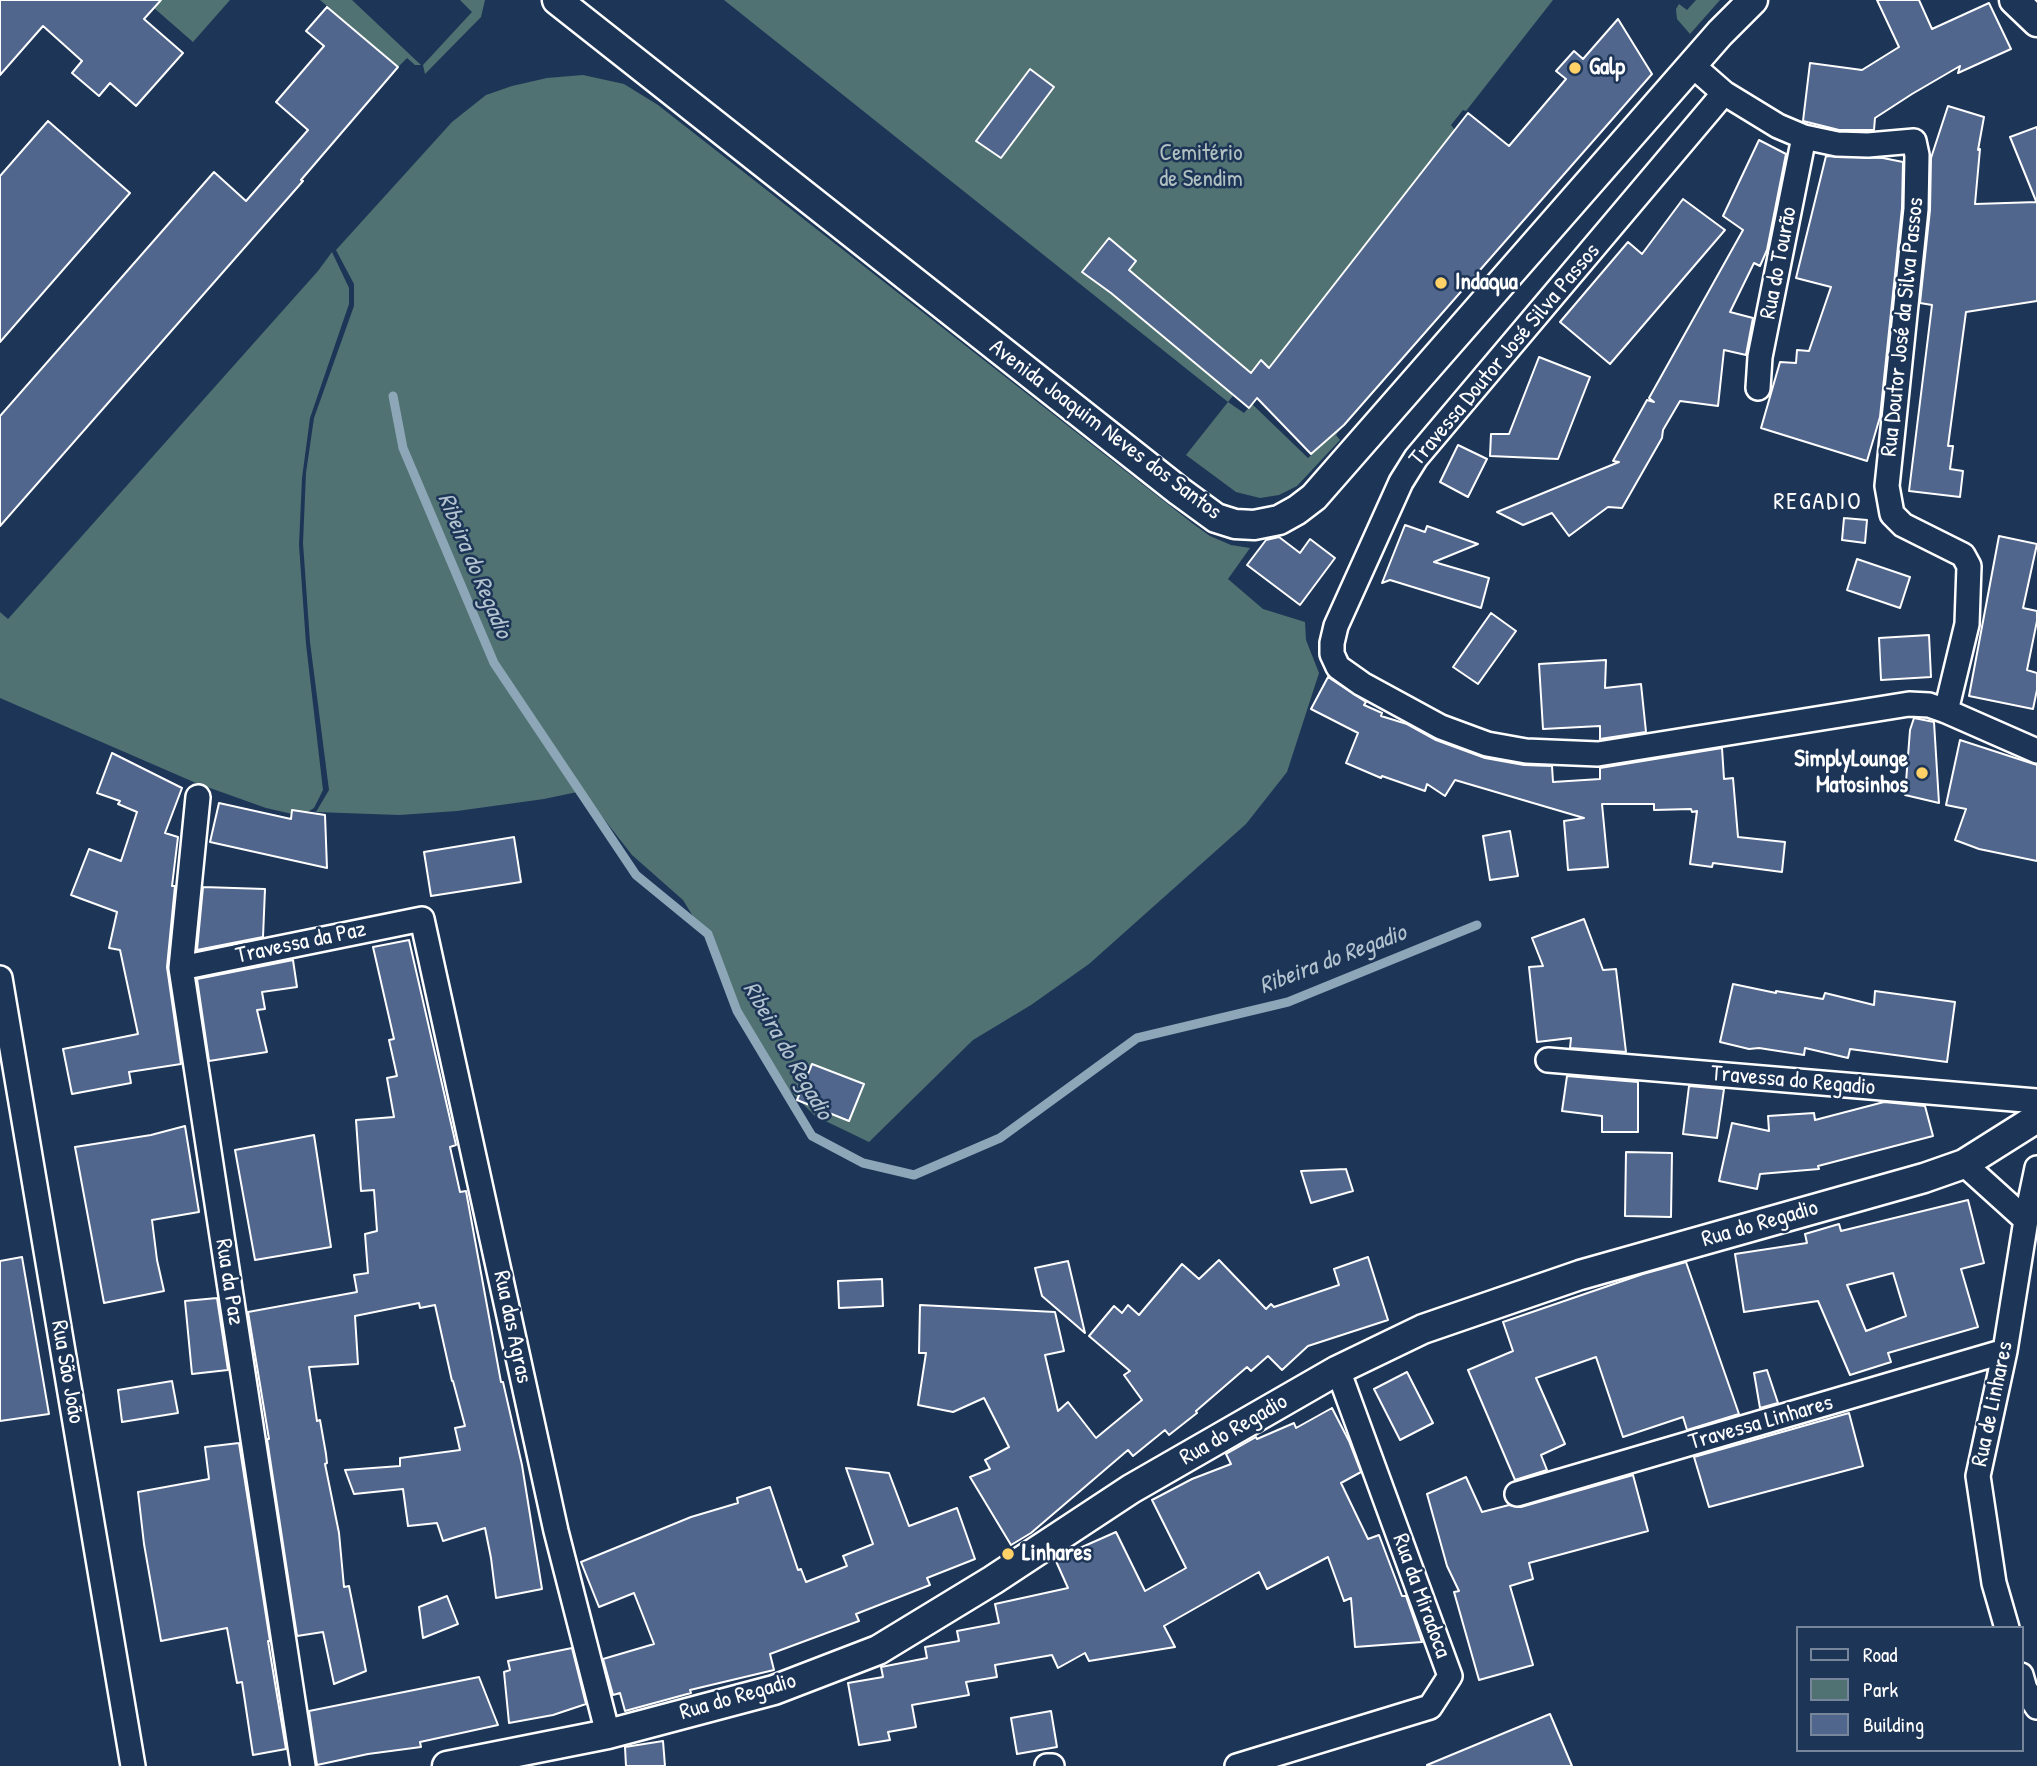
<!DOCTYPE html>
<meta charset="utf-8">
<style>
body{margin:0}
#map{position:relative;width:2037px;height:1766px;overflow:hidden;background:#1d3557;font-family:"Patrick Hand",sans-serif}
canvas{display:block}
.legend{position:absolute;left:1796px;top:1626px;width:228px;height:126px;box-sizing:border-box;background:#1d3557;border:2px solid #77869a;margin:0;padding:9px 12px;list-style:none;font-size:21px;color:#fff}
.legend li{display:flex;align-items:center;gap:14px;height:35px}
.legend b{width:35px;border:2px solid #77869a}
</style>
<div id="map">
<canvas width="2037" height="1766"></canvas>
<ul class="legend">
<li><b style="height:9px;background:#1d3557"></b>Road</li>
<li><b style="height:19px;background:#517272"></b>Park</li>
<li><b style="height:19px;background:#51668d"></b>Building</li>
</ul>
</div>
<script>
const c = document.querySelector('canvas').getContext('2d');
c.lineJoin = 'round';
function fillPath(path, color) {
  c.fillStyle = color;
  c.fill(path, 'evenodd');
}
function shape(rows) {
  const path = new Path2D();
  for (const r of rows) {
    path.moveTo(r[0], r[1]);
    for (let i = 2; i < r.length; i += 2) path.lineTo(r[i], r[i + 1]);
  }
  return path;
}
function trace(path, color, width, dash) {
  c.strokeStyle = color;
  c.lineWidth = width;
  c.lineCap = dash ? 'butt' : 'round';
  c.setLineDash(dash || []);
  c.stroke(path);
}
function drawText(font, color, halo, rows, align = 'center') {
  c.font = font + ' "Patrick Hand",sans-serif';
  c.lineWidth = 5;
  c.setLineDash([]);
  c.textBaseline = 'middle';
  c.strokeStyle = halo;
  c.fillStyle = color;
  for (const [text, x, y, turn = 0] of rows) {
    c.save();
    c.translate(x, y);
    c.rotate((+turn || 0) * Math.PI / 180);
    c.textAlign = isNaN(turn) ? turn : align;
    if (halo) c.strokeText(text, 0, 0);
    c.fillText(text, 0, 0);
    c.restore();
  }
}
fillPath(shape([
 [161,0,230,0,193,42,154,8],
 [320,0,352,0,421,65,415,65,407,58,398,67],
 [460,0,485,0,481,17,425,74,423,65,472,12],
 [724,0,1553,0,1466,111,1463,110,1451,125,1455,130,1277,358,1344,425,1336,435,1340,440,1297,486,1279,495,1260,498,1236,492,1186,455,1228,402],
 [1261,360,1333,434,1308,458,1252,404,1244,413,1228,402],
 [1696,0,1720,0,1690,34,1677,19,1676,9,1679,4,1687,10],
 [583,75,624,84,658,105,1192,523,1210,536,1231,545,1250,548,1228,579,1263,609,1305,622,1306,640,1319,673,1287,772,1246,824,1089,964,1031,1005,973,1040,869,1142,815,1116,775,1076,748,1031,716,954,683,900,632,855,582,791,544,799,457,811,399,815,316,812,329,790,310,642,303,543,306,473,314,418,354,306,354,284,336,250,452,122,486,95,512,86,547,78],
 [332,252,349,288,349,304,310,418,302,478,299,545,306,644,323,790,314,808,301,816,266,808,196,783,0,698,0,612,8,619,318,271]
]), '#517272');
trace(shape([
 [393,396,403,448,494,663,636,875,708,934,737,1011,812,1136,863,1163,914,1175,1000,1138,1137,1038,1288,1002,1477,925]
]), '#8ea7b8', 9);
const building = shape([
 [0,0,161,0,144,19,183,53,136,106,110,83,99,96,72,73,82,61,43,26,0,75,0,0],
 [1877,0,1919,0,1932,29,1989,3,2011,49,1958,73,1960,66,1912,94,1875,118,1874,130,1839,130,1803,121,1810,63,1862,70,1899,47,1877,0],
 [327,7,398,67,301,180,303,181,0,526,0,416,214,172,246,201,308,130,276,102,324,46,306,31,327,7],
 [1618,19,1652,74,1344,425,1311,454,1257,398,1249,408,1111,293,1082,272,1109,238,1136,261,1129,270,1251,373,1261,360,1269,368,1468,113,1509,146,1566,79,1556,71,1574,51,1583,59,1618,19],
 [1030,69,1054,87,1001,158,976,141,1030,69],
 [1948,106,1984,117,1978,150,1980,149,1975,204,2037,202,2037,301,1966,312,1948,446,1953,446,1950,469,1963,471,1960,497,1909,491,1932,305,1920,303,1930,210,1931,158,1948,106],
 [48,121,130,193,0,342,0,176,48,121],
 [2037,127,2037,201,2036,201,2010,137,2037,127],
 [1759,140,1786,154,1767,250,1760,266,1754,263,1730,312,1753,318,1746,355,1724,350,1718,406,1680,401,1663,430,1662,438,1622,508,1608,507,1569,536,1552,513,1523,525,1497,512,1619,462,1613,461,1647,400,1654,402,1649,398,1743,230,1723,216,1759,140],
 [1826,156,1883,158,1903,162,1902,208,1880,417,1867,461,1761,428,1780,362,1796,363,1797,350,1809,351,1831,287,1796,278,1826,156],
 [1683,199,1725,230,1610,364,1560,322,1628,242,1642,254,1683,199],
 [1539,357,1590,377,1558,459,1490,456,1491,434,1509,434,1539,357],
 [1458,445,1487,459,1468,497,1440,482,1458,445],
 [1844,518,1867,520,1865,543,1842,540,1844,518],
 [1405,525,1425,532,1427,526,1478,544,1434,562,1489,578,1481,608,1390,580,1382,583,1405,525],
 [1999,536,2037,544,2023,608,2037,611,2037,621,2027,670,2037,673,2037,690,2033,709,1969,696,1999,536],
 [1279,537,1300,553,1310,539,1335,558,1300,605,1247,565,1266,540,1279,537],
 [1857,559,1910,577,1900,608,1847,590,1857,559],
 [1491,613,1516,631,1478,684,1453,667,1491,613],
 [1929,635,1931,677,1881,680,1879,638,1929,635],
 [1606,660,1605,688,1641,684,1646,732,1600,739,1600,726,1543,729,1539,664,1606,660],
 [1328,677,1366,702,1364,705,1382,713,1381,716,1407,724,1436,740,1485,758,1524,765,1552,766,1553,782,1600,779,1600,768,1722,748,1724,779,1733,778,1738,837,1785,842,1782,872,1713,863,1712,867,1690,864,1697,811,1692,812,1691,809,1654,810,1654,804,1602,804,1608,867,1568,870,1564,821,1584,818,1455,780,1445,796,1427,784,1425,791,1382,776,1381,778,1346,763,1358,733,1311,709,1328,677],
 [1914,718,1934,722,1939,803,1905,795,1910,730,1914,718],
 [1960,740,2037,765,2037,861,1979,849,1955,840,1966,809,1946,805,1960,740],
 [112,753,182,788,165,833,178,837,172,886,175,886,167,967,181,1064,129,1072,131,1083,72,1094,63,1049,138,1034,120,950,109,948,117,912,71,895,89,849,121,861,137,812,118,804,120,801,97,793,112,753],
 [219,803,291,819,292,810,325,815,327,868,210,842,219,803],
 [1510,831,1518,876,1490,880,1483,836,1510,831],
 [514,837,521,882,431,896,424,852,514,837],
 [203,887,265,889,263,937,197,950,203,887],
 [1584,919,1603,970,1616,969,1626,1052,1570,1048,1571,1038,1537,1042,1529,967,1543,966,1532,938,1584,919],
 [409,940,456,1145,450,1147,460,1192,466,1191,501,1382,503,1382,522,1465,542,1589,496,1598,491,1558,485,1528,443,1541,437,1523,408,1526,403,1489,354,1494,345,1470,400,1466,400,1458,460,1450,455,1428,465,1426,453,1381,452,1381,435,1305,420,1308,419,1303,355,1316,358,1364,309,1367,317,1421,320,1420,326,1454,327,1463,325,1464,339,1533,344,1587,349,1586,366,1671,334,1684,323,1632,297,1636,267,1439,269,1439,248,1312,357,1292,354,1275,368,1273,365,1234,377,1231,374,1190,361,1191,356,1120,394,1117,387,1078,397,1076,389,1040,394,1039,373,947,409,940],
 [293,960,297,987,262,992,265,1009,257,1010,267,1052,209,1061,197,979,293,960],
 [1733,984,1776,993,1776,991,1823,999,1825,993,1874,1005,1875,991,1955,1002,1947,1062,1850,1049,1848,1058,1805,1048,1804,1055,1759,1048,1749,1049,1720,1042,1733,984],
 [812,1064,864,1084,849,1121,797,1100,812,1064],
 [1567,1076,1638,1082,1638,1132,1602,1132,1602,1116,1562,1111,1567,1076],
 [1689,1086,1724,1089,1717,1138,1683,1134,1689,1086],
 [1884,1102,1925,1106,1933,1136,1818,1166,1819,1169,1760,1174,1757,1189,1719,1181,1732,1123,1769,1131,1768,1116,1814,1113,1815,1120,1884,1102],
 [185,1126,199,1212,152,1220,157,1260,164,1291,104,1303,75,1147,151,1135,185,1126],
 [314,1135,331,1247,255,1260,235,1150,314,1135],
 [1626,1152,1672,1153,1671,1217,1625,1216,1626,1152],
 [1346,1169,1353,1191,1311,1203,1301,1171,1346,1169],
 [1968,1200,1984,1263,1961,1269,1978,1327,1888,1353,1891,1362,1850,1375,1818,1301,1744,1312,1735,1254,1807,1243,1805,1234,1839,1224,1841,1231,1968,1200],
 [1893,1273,1906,1316,1866,1331,1847,1285,1893,1273],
 [22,1257,49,1414,0,1421,0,1261,22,1257],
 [1368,1257,1388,1320,1308,1346,1282,1370,1268,1356,1251,1371,1247,1367,1196,1411,1197,1413,1169,1435,1165,1430,1133,1456,1128,1450,1031,1533,1011,1545,970,1477,990,1469,985,1460,1009,1447,984,1398,953,1412,918,1405,926,1353,919,1353,920,1305,1055,1312,1064,1351,1045,1355,1058,1411,1068,1402,1096,1438,1142,1400,1124,1375,1130,1371,1089,1336,1114,1306,1122,1313,1128,1305,1139,1315,1182,1264,1199,1279,1219,1260,1266,1309,1271,1304,1274,1307,1339,1285,1334,1269,1368,1257],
 [1068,1261,1085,1333,1042,1296,1035,1268,1068,1261],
 [1686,1262,1739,1414,1687,1430,1683,1417,1623,1437,1596,1357,1536,1378,1565,1444,1541,1455,1547,1470,1515,1480,1468,1370,1513,1351,1503,1322,1643,1274,1686,1262],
 [882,1279,883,1306,839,1308,838,1281,882,1279],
 [217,1298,228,1370,192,1374,185,1301,217,1298],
 [1767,1370,1778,1403,1760,1408,1754,1373,1767,1370],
 [1407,1372,1433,1423,1400,1440,1374,1389,1407,1372],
 [172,1381,178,1413,122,1422,118,1390,172,1381],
 [1332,1408,1349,1441,1361,1472,1341,1483,1368,1539,1379,1535,1402,1596,1406,1596,1422,1642,1355,1647,1351,1598,1344,1601,1328,1557,1267,1589,1259,1572,1164,1626,1175,1647,1089,1661,1085,1653,1058,1668,1052,1655,995,1665,997,1677,966,1682,969,1695,912,1705,916,1727,888,1732,890,1740,859,1745,848,1683,883,1677,881,1667,927,1658,925,1647,959,1641,957,1631,999,1623,995,1604,1068,1588,1055,1559,1116,1532,1145,1591,1186,1568,1152,1500,1192,1479,1231,1464,1226,1454,1256,1437,1257,1439,1294,1423,1296,1428,1332,1408],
 [1849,1413,1863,1466,1709,1507,1694,1457,1849,1413],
 [239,1443,270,1641,268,1641,286,1749,253,1755,242,1682,237,1683,227,1628,161,1641,144,1544,138,1492,209,1479,205,1447,239,1443],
 [846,1468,889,1473,909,1526,957,1508,975,1559,927,1578,930,1585,856,1614,859,1621,770,1654,774,1670,690,1690,691,1693,625,1711,620,1693,613,1695,603,1659,654,1644,634,1593,599,1607,581,1562,691,1517,738,1503,737,1498,770,1487,798,1570,801,1569,806,1582,847,1566,843,1556,873,1544,846,1468],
 [1633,1475,1648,1531,1529,1563,1533,1579,1510,1586,1533,1665,1479,1680,1454,1592,1459,1591,1447,1566,1427,1494,1466,1477,1482,1512,1509,1505,1521,1507,1633,1475],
 [447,1596,458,1624,423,1638,419,1607,447,1596],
 [572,1648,586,1704,553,1715,509,1723,504,1672,510,1670,508,1661,572,1648],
 [479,1677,498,1725,420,1742,421,1747,368,1754,317,1765,309,1711,479,1677],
 [1051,1711,1057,1747,1017,1754,1011,1718,1051,1711],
 [1550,1714,1572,1766,1427,1766,1427,1765,1550,1714],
 [663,1741,665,1766,626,1766,625,1747,663,1741]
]);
fillPath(building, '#51668d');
trace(building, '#fff', 2);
const minor = shape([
 [1692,65,1724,93,1778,126,1804,137,1837,144,1868,145,1914,141,1917,155,1916,209,1887,486,1892,514,1903,525,1963,555,1969,566,1967,624,1946,711],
 [1724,93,1416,458,1401,482,1336,626,1332,643,1332,654,1338,667,1362,684,1441,727,1487,744,1526,751,1598,754,1909,704,1929,705,1946,711,2037,751],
 [1758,388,1760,357,1804,137],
 [198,797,181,968,303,1766],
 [181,968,422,919,556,1531,608,1734],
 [0,978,133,1766],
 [1548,1060,2037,1101],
 [1964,1164,2026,1220],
 [1517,1494,2005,1351],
 [2007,1628,1994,1583,1978,1476,2005,1351,2026,1220,2037,1168],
 [2021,1675,2025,1689,2037,1707],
 [1047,1766,1052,1766],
 [1237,1766,1430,1707,1450,1676,1338,1370]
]);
const tertiary = shape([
 [557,0,1179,491,1216,518,1235,524,1254,525,1279,520,1297,510,1314,497,1720,33,1753,0],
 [2014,0,2037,22],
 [447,1766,608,1734,774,1690,878,1650,993,1580,1131,1489,1338,1370,1423,1329,1580,1275,1924,1178,1964,1164,2037,1118]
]);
trace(minor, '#fff', 28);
trace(tertiary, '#fff', 33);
trace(minor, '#1d3557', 23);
trace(tertiary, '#1d3557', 28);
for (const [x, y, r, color] of [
 [1575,68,7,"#ffd166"],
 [1441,283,7,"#ffd166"],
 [1922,773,7,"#ffd166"],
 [1008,1554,7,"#ffd166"]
]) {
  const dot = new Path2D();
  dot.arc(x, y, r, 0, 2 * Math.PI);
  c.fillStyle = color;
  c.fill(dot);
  trace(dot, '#1d3557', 2.5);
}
drawText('bold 23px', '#fff', '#1d3557', [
 ["Galp",1589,68],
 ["Indaqua",1455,283],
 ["SimplyLounge",1908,760,"right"],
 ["Matosinhos",1908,786,"right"],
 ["Linhares",1022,1554]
], 'left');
drawText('23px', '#b1c0c0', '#1d3557', [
 ["Cemitério",1201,154],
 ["de Sendim",1201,180]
]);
drawText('23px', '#fff', '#1d3557', [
 ["Rua do Tourão",1779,263,-79],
 ["Rua Doutor José da Silva Passos",1903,327,-84],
 ["Travessa Doutor José Silva Passos",1505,355,-50],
 ["Avenida Joaquim Neves dos Santos",1105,430,37],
 ["Travessa da Paz",301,943,-12],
 ["Travessa do Regadio",1793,1081,5],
 ["Rua do Regadio",1760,1224,-16],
 ["Rua da Paz",229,1282,81],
 ["Rua das Agras",512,1327,78],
 ["Rua São João",67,1372,80],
 ["Rua de Linhares",1993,1404,-78],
 ["Travessa Linhares",1761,1423,-16],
 ["Rua do Regadio",1234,1430,-30],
 ["Rua da Miradoca",1421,1596,70],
 ["Rua do Regadio",738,1697,-16]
]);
c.letterSpacing = '2px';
drawText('24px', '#fff', '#1d3557', [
 ["REGADIO",1818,503]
]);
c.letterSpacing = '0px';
drawText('italic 24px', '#b3c4d0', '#1d3557', [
 ["Ribeira do Regadio",474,566,67],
 ["Ribeira do Regadio",1333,960,-21],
 ["Ribeira do Regadio",787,1051,60]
]);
</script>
